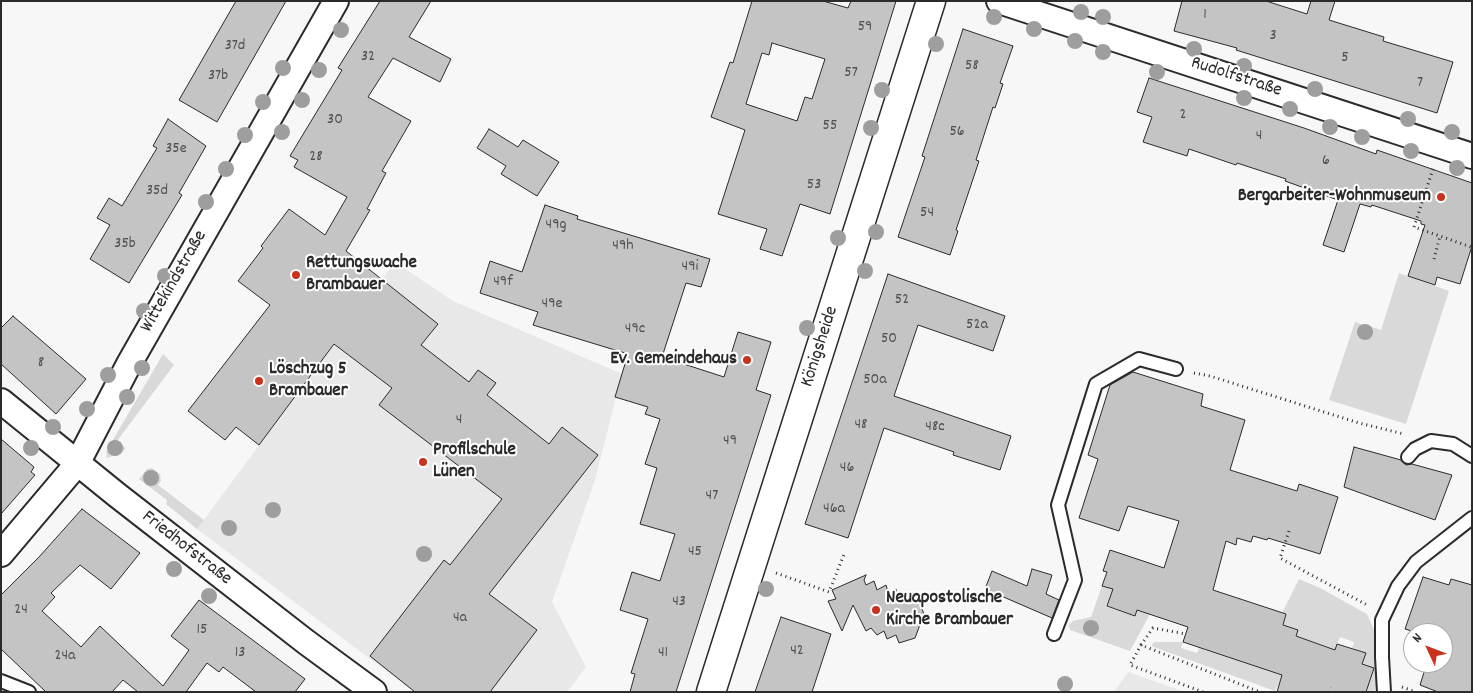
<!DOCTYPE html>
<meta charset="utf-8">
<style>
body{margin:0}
#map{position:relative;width:1473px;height:693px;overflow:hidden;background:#f7f7f7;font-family:Dekko,sans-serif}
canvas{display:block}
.frame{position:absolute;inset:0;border:2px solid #2b2b2b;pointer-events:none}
.north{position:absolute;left:1403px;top:623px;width:50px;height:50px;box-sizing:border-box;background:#fff;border:1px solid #aaa;border-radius:50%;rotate:313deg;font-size:14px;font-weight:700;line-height:20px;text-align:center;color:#2b2b2b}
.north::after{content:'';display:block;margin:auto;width:18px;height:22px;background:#c8321e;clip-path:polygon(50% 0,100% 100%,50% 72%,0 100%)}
</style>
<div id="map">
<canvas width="1473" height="693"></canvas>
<div class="frame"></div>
<div class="north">N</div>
</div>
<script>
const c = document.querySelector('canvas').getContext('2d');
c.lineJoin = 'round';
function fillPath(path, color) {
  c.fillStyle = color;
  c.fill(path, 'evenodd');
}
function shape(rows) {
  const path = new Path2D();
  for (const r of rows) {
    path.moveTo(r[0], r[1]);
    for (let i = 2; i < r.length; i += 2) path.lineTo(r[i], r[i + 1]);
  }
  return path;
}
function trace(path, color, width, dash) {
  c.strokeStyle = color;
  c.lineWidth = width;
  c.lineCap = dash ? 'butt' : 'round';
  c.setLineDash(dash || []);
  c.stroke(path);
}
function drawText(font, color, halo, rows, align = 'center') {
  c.font = font + ' Dekko,sans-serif';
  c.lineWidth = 4;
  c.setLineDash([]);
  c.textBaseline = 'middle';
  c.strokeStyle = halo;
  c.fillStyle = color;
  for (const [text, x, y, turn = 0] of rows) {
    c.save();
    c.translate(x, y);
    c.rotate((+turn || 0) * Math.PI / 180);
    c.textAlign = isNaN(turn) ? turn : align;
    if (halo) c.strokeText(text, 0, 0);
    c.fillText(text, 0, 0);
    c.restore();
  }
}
fillPath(shape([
 [395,262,453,301,622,374,595,480,552,602,586,667,567,692,414,692,197,529],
 [1128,672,1185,692,1114,692]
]), '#e8e8e8');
fillPath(shape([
 [1399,273,1449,291,1406,424,1329,400,1355,322,1381,330],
 [163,354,174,365,117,441,126,448,122,453,107,458,106,452],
 [152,468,160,474,161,481,158,485,204,520,197,529,166,504,167,500,139,479,147,469],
 [1299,579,1322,589,1367,614,1376,634,1377,684,1375,692,1366,692,1374,669,1362,664,1366,653,1352,648,1354,642,1340,637,1335,650,1296,636,1298,630,1283,625,1286,615,1282,613],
 [1102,586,1113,589,1107,607,1134,616,1141,598,1156,603,1130,651,1070,630,1069,625,1073,621,1091,617],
 [1154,642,1183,642,1181,648,1197,653,1199,648,1267,670,1269,667,1284,672,1275,691,1151,646]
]), '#d9d9d9');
const building = shape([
 [236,1,286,1,217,122,179,100,236,1],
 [380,1,431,1,409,37,451,59,440,82,393,58,368,97,411,121,382,171,386,173,367,209,370,210,346,251,438,324,421,345,469,382,478,370,496,383,487,395,549,444,562,427,598,455,489,594,537,630,490,692,415,692,370,656,444,560,450,565,502,499,379,405,392,388,334,344,259,445,236,427,225,440,188,411,270,305,238,281,263,248,261,246,289,209,325,235,347,197,294,167,298,160,290,156,342,70,338,68,380,1],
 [752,1,823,1,848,8,851,1,896,1,830,214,800,204,782,256,760,249,767,229,718,214,745,130,711,117,730,62,733,63,752,1],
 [772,43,825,59,812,99,805,97,797,121,746,104,762,53,769,55,772,43],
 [1182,1,1266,1,1307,14,1311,1,1335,1,1329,20,1384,37,1383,41,1453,62,1437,113,1236,50,1237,48,1174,31,1182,1],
 [963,29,1013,46,1000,83,1003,84,995,108,993,107,976,160,979,161,956,230,958,231,950,255,898,237,925,157,922,156,963,29],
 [1149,78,1304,128,1376,154,1377,150,1472,183,1472,246,1460,284,1437,277,1435,285,1408,276,1425,225,1421,224,1421,221,1372,205,1371,207,1360,204,1344,252,1323,245,1338,200,1285,181,1286,179,1237,163,1236,165,1189,149,1187,156,1143,142,1152,117,1137,112,1149,78],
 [168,119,206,146,179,193,182,195,129,283,90,259,110,225,97,218,109,198,122,206,157,148,153,146,168,119],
 [489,129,518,147,523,140,559,162,537,196,501,174,506,166,477,148,489,129],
 [545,205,578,216,577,219,710,259,701,287,686,283,662,357,724,377,738,332,771,342,756,390,771,395,676,692,630,692,635,674,631,673,648,619,620,610,632,572,660,581,675,534,640,524,657,468,645,464,660,419,645,414,648,407,615,397,628,354,533,325,538,312,480,293,490,261,522,272,545,205],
 [888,274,1005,316,993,351,918,325,894,396,1011,436,1000,470,953,455,954,452,884,428,848,538,805,524,888,274],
 [13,316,86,379,56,414,1,364,1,328,13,316],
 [1133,372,1203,394,1201,406,1245,420,1230,470,1297,491,1299,484,1338,497,1320,554,1268,538,1267,540,1253,536,1251,542,1237,538,1236,545,1226,541,1213,590,1286,614,1283,625,1298,630,1296,636,1335,650,1337,644,1366,653,1362,664,1374,668,1366,692,1277,692,1282,675,1183,642,1188,627,1137,610,1135,616,1107,606,1113,589,1102,586,1107,572,1103,571,1110,550,1164,568,1179,521,1128,506,1119,531,1079,518,1098,459,1088,455,1110,385,1133,372],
 [1,439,34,467,31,472,35,475,1,514,1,439],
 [1354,447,1401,460,1406,465,1412,464,1452,475,1435,520,1344,487,1354,447],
 [82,509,140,553,111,589,80,565,51,593,55,597,42,611,81,647,100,626,163,686,189,650,171,636,199,600,305,679,295,692,256,692,223,667,219,672,207,663,186,692,138,692,123,680,112,692,46,692,1,649,1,595,39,557,82,509],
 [1032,569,1052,575,1046,594,1059,600,1052,618,985,589,992,571,1027,586,1032,569],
 [866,575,864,580,866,585,874,581,877,590,886,585,889,595,896,589,899,599,908,594,911,602,918,599,924,614,915,638,899,643,896,635,887,639,884,631,877,635,871,628,866,631,853,605,842,631,828,601,836,599,832,590,866,575],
 [1423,577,1449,585,1451,579,1472,585,1472,692,1438,692,1420,685,1427,663,1443,663,1443,633,1418,633,1405,629,1423,577],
 [781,617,831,634,812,692,755,692,781,617]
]);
fillPath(building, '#c4c4c4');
trace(building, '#2b2b2b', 1);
const lane = shape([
 [1408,457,1415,449,1431,441,1453,444,1472,456],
 [1054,634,1075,580,1058,505,1096,384,1139,359,1176,369],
 [1,681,29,692],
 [1384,692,1382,657,1382,620,1398,586,1416,562,1472,518]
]);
const street = shape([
 [999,1,1472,156],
 [1,401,117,495,306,642,374,692],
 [1,554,77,464,129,364,336,1]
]);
const secondary = shape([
 [711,692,931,1]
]);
trace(lane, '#2b2b2b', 16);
trace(street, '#2b2b2b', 28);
trace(secondary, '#2b2b2b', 31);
trace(shape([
 [1433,169,1414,227,1471,247],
 [1434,259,1440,236],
 [1194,373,1210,376,1359,423,1404,434],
 [1289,531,1280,558,1369,606],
 [776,573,829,592,845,552],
 [1141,645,1153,628,1186,634],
 [1402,687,1416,692],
 [1203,692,1130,665,1141,645,1260,692],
 [1329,692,1330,687]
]), '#2b2b2b', 3, [1, 4]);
trace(lane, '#fff', 12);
trace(street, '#fff', 24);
trace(secondary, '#fff', 28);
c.fillStyle = '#9e9e9e';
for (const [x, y] of [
 [1081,12],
 [994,17],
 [1103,17],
 [1034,29],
 [341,30],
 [1075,41],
 [936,44],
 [1194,49],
 [1103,52],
 [1244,66],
 [283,68],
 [319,70],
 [1157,72],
 [1315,89],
 [882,90],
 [1244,98],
 [302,100],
 [263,102],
 [1290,109],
 [1408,119],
 [1330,127],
 [871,128],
 [282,132],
 [1452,132],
 [245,135],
 [1362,137],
 [1411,151],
 [1457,168],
 [226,169],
 [206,202],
 [876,232],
 [838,238],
 [865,271],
 [165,276],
 [144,311],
 [807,328],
 [1365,332],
 [142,368],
 [108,375],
 [127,397],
 [87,409],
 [53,427],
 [31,448],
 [115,448],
 [151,478],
 [273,510],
 [229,528],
 [424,554],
 [174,569],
 [766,589],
 [209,596],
 [1091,628],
 [1065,684]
]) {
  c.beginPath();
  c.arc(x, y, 8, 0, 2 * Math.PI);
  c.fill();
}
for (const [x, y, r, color] of [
 [1441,197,5,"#c8321e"],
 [296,275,5,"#c8321e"],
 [747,360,5,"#c8321e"],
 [259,381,5,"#c8321e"],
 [423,462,5,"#c8321e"],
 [876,610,5,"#c8321e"]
]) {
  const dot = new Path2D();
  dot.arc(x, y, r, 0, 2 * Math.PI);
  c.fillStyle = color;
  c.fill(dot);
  trace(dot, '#fff', 2);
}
drawText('16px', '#515151', null, [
 ["1",1205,16],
 ["59",865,28],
 ["3",1273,37],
 ["37d",235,47],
 ["32",368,58],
 ["5",1345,59],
 ["58",972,67],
 ["57",851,74],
 ["37b",218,77],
 ["7",1420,84],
 ["2",1183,116],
 ["30",335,121],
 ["55",830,127],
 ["56",957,133],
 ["4",1259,137],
 ["35e",176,150],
 ["28",316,158],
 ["6",1326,162],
 ["53",814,186],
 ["35d",157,192],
 ["54",927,214],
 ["49g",556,226],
 ["35b",125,245],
 ["49h",623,247],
 ["49i",690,268],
 ["49f",503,283],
 ["52",902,301],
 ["49e",552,305],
 ["52a",977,326],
 ["49c",635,330],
 ["50",889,340],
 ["8",41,364],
 ["50a",875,381],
 ["4",459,421],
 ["48",861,426],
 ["48c",935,428],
 ["49",730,442],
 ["46",847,469],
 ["47",712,497],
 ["46a",834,510],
 ["45",695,553],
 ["43",679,603],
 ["24",21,611],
 ["4a",460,619],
 ["15",202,631],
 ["42",797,652],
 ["13",240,654],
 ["41",663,654],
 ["24a",65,657]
]);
drawText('19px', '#2b2b2b', '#fff', [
 ["Rudolfstraße",1236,78,18],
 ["Wittekindstraße",175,282,-60],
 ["Königsheide",821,347,-72],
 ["Friedhofstraße",186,549,38]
]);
drawText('bold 19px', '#2b2b2b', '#fff', [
 ["Bergarbeiter-Wohnmuseum",1431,197,"right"],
 ["Rettungswache",306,264],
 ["Brambauer",306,286],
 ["Ev. Gemeindehaus",737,360,"right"],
 ["Löschzug 5",269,370],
 ["Brambauer",269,392],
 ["Profilschule",433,451],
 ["Lünen",433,473],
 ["Neuapostolische",886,599],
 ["Kirche Brambauer",886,621]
], 'left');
</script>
